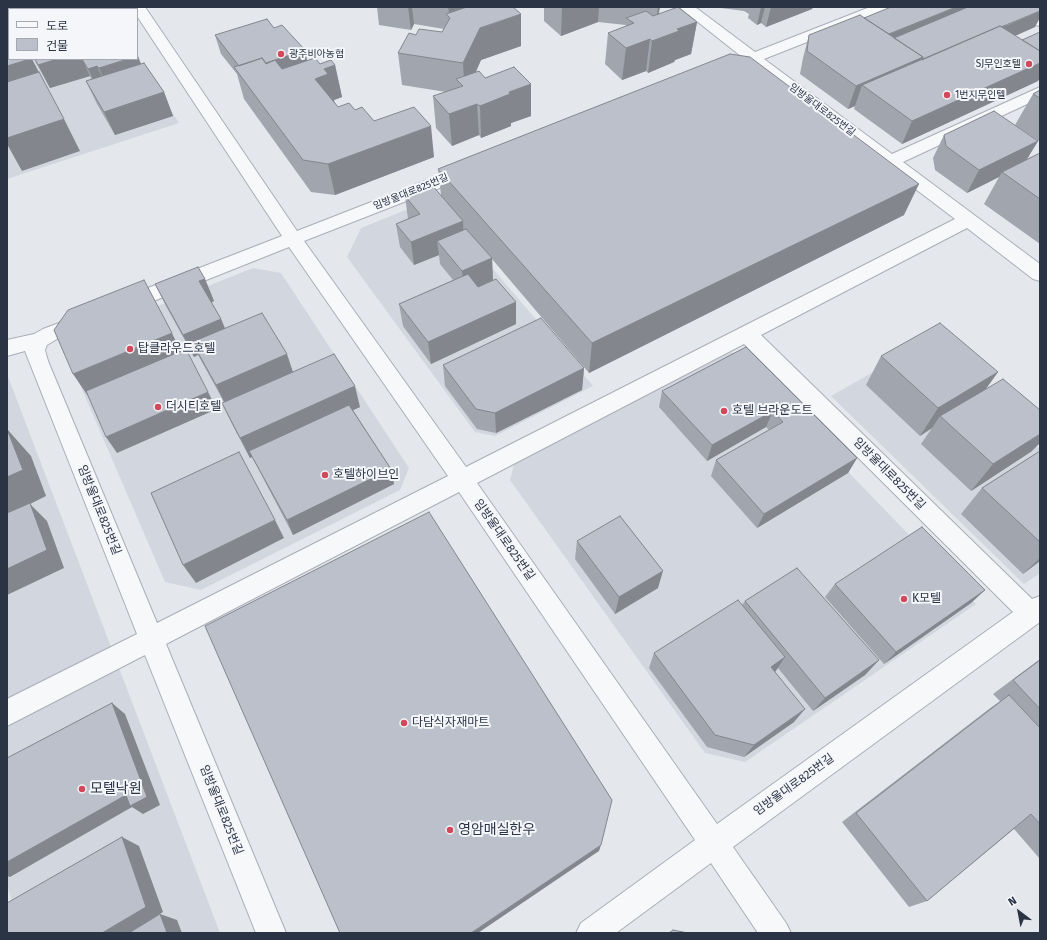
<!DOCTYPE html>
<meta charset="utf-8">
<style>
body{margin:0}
#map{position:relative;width:1047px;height:940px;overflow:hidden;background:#e4e7ec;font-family:"Fira Sans","Noto Sans KR",sans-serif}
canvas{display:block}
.frame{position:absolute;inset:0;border:8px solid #2b3445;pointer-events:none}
.legend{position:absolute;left:8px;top:8px;width:130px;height:52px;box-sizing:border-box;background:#f4f6f9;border:1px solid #a4a8b1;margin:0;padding:5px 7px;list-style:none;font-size:12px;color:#2b3445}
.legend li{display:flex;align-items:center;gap:8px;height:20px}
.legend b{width:20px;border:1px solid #a4a8b1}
.north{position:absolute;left:999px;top:892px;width:40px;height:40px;-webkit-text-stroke:3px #f4f6f9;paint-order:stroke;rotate:328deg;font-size:11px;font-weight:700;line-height:16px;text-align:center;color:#2b3445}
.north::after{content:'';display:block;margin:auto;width:14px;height:18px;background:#2b3445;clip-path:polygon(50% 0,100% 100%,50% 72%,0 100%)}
</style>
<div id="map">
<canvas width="1047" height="940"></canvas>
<div class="frame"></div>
<ul class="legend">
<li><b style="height:5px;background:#f7f8fa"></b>도로</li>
<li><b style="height:11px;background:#bbc0ca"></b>건물</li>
</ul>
<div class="north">N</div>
</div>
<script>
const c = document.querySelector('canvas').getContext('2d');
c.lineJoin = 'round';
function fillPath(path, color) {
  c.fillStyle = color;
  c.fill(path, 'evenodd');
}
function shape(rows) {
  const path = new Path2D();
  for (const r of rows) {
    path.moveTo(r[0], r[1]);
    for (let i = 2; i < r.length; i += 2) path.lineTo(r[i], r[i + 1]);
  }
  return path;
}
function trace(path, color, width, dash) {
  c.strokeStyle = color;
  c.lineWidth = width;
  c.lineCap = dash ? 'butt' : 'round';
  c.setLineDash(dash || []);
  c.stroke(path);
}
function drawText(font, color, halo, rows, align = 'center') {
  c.font = font + ' "Fira Sans","Noto Sans KR",sans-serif';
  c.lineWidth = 4;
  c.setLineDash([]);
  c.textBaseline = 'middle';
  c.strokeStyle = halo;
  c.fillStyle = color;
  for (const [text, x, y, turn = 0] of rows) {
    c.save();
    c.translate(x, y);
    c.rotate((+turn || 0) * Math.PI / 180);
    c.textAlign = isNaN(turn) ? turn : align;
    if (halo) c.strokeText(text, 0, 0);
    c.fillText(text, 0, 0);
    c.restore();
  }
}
fillPath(shape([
 [137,57,179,123,7,179,7,60,11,59,137,59],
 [433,199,593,386,495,436,475,432,347,257,361,228],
 [253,268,281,273,409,468,400,490,201,590,165,582,68,357,83,336],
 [921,345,1040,449,1040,573,1024,584,831,396],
 [732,352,976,604,745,762,705,753,510,480,515,461],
 [7,374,220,933,20,933,7,884]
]), '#d2d6de');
const minor = shape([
 [131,7,145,7,297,231,461,167,467,165,473,167,476,171,473,175,304,241,466,467,955,219,751,64,729,72,724,74,719,72,716,69,719,66,742,57,679,7,695,7,755,52,870,7,890,7,888,10,764,59,892,154,1040,87,1040,98,903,162,1040,264,1040,281,1033,279,967,228,761,335,1032,599,1040,596,1040,622,733,847,786,923,791,933,758,933,711,863,616,933,576,933,581,923,695,840,459,492,166,644,286,933,256,933,145,655,7,726,7,699,137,634,25,351,7,356,7,340,34,334,43,329,83,314,90,316,93,321,90,326,57,339,47,345,45,350,48,361,157,623,448,476,289,247,131,310,124,312,117,310,114,305,117,300,282,236,137,16,137,9,132,9,131,7],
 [744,344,1013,612,717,824,477,483,744,344],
 [1008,7,1025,7,1040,16,1040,26,1035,25,1010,10,1008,7]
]);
trace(minor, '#a9aeb7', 2);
fillPath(minor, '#f7f8fa');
fillPath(shape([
 [377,7,463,7,462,9,521,46,481,60,476,72,485,78,531,116,511,123,511,126,481,138,479,135,452,146,436,128,433,96,446,92,402,85,398,53,416,35,442,32,444,29,414,24,411,30,379,25],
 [544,7,660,7,659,14,697,22,691,54,675,60,674,62,648,73,646,71,622,80,605,64,608,33,626,26,626,25,598,22,561,36,544,21],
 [722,7,813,7,812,9,766,27,761,23,757,25,748,18,749,14,744,11,721,8],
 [864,18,1035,27,1015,36,1038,81,902,144,854,109,855,106,848,109,800,74,803,58,809,35],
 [274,28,307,61,320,64,335,65,342,97,334,100,334,101,338,107,355,110,434,157,335,195,311,192,244,99,237,74,221,54,215,35],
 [34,59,137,59,164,92,173,116,115,135,97,104,86,81,91,79,90,76,50,88],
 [1040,90,1040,142,1015,125,1033,94],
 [944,135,1038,141,1027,159,1040,153,1040,244,984,204,999,177,967,193,935,170,933,158],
 [438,169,904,215,589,373,492,259,493,280,516,302,516,324,431,364,403,326,399,304,453,280,440,264,439,255,414,265,400,247,396,224,408,219,405,196,441,195],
 [205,279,214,301,211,302,221,319,225,328,293,372,360,407,353,410,391,469,394,484,293,535,252,457,250,458,232,424,222,403,224,402,198,355,194,357,166,306,155,284],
 [746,347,857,458,848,473,757,528,711,476,716,460,769,430,766,427,707,461,659,407,662,391],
 [881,356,998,372,986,389,1032,451,971,491,921,444,932,428,920,436,866,385],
 [443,365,584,368,582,390,496,433,477,429,445,386],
 [1040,451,1040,561,1023,574,961,514,982,488],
 [577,541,658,588,615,614,575,559],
 [835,584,985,590,971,603,884,664,825,597],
 [745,601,879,660,865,675,813,711,778,668,775,672,794,722,744,757,707,747,649,668,654,653,742,605],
 [1040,659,1040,859,1014,829,927,901,909,907,842,822,989,709,1000,701,993,694]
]), '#a1a5ae');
fillPath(shape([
 [408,7,412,7,414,24,411,30],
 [448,7,463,7,450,29,450,18],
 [562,7,599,7,598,22,561,36],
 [658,7,660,7,655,29],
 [761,7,765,7,761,23,757,25],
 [771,7,813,7,812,9,766,27],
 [956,7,991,7,900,45,885,36],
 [1040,11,1040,18,1035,27,916,79,923,61],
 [521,14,521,46,481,60,465,95,463,63,480,28],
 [697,22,691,54,675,60,674,62,648,73,652,41,677,29],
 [650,39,646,71,622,80,626,48],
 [305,50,309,69,243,71],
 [137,56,138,56,147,80,109,92,99,68,96,59,137,59],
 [923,57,913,80,862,85,855,106,848,109,856,86],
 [30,59,32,59,44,82,7,94,7,66],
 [57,59,82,59,90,76,50,88,38,65],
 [1040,63,1040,78,1038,81,902,144,912,121],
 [335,65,342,97,334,100,335,106,315,79,324,69],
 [97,66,108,90,99,92,88,69],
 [531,84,531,116,511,123,511,126,481,138,480,106,509,92],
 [164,92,173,116,115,135,104,112],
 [477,104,479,135,452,146,449,114],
 [64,119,80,151,22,171,7,144,7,138],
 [431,126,434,157,335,195,328,164],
 [1038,141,1024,164,1002,172,999,177,967,193,979,170],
 [919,184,904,215,589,373,592,343],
 [463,221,464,244,437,241,439,255,414,265,411,242],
 [492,258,493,281,464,294,462,271],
 [205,279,214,301,209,304,199,281],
 [516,302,516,324,431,364,428,342],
 [221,319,230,341,192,342,198,355,194,357,183,335],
 [172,333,186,363,92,402,73,374],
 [287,354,294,375,226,406,216,385],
 [584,368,582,390,496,433,495,413],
 [998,372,977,401,940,416,932,428,920,436,938,408],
 [355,386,360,407,252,457,249,451,252,457,250,458,240,438],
 [208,392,217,409,117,453,106,437],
 [773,411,766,427,707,461,712,445],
 [7,429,31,456,46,496,30,504,47,521,64,568,7,595],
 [1040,434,1040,443,1032,451,971,491,993,464],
 [857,458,848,473,757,528,764,514],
 [391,469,394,484,293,535,287,520],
 [275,520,284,538,196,583,183,565],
 [1040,558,1040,561,1023,574],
 [663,571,658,588,615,614,619,597],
 [985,590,971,603,884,664,896,652],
 [785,657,775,672,771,667],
 [879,660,865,675,813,711,825,698],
 [112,703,125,714,160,805,143,814,132,807,10,877,7,876,7,862,126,795],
 [805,709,794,722,744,757,754,745],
 [122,837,139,846,163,912,129,933,102,933],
 [601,845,599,851,478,933,471,933],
 [160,914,177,920,182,933,167,933]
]), '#83868d');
const building = shape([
 [467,7,513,7,521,14,480,28,463,63,398,53,409,33,416,35,419,29,442,32,450,18,446,14,467,7],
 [678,7,697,22,677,29,679,31,652,41,650,39,626,48,608,33,634,23,626,18,646,11,653,16,678,7],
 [891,7,956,7,889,34,864,18,891,7],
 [968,7,1040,7,1040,11,1001,27,1000,26,922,60,923,57,894,38,968,7],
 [860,15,923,57,856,86,807,51,809,35,860,15],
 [267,19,274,28,282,25,305,50,266,63,262,58,239,66,215,35,267,19],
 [1000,26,1040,51,1040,63,912,121,862,85,1000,26],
 [1040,32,1040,51,1022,40,1040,32],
 [9,35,9,59,30,59,7,66,7,36,9,35],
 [730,54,750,57,919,184,592,343,438,169,730,54],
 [262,58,266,64,275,60,282,69,315,58,320,64,331,60,335,65,324,69,328,74,315,79,338,107,349,103,355,110,362,107,374,121,414,107,431,126,328,164,303,160,234,67,262,58],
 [35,59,57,59,38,65,35,59],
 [82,59,128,59,99,68,97,66,88,69,82,59],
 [144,63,164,92,104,112,86,81,144,63],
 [514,67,531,84,509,92,510,94,480,106,477,104,449,114,433,96,463,86,456,79,479,71,485,78,514,67],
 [39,72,64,119,7,138,7,82,39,72],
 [1040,90,1040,98,1033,94,1040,90],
 [994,111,1038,141,979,170,946,146,944,135,994,111],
 [1040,153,1040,199,1002,172,1040,153],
 [432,185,463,221,411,242,396,224,420,214,405,196,432,185],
 [466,229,492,258,462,271,437,241,466,229],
 [198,267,205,279,199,281,221,319,183,335,155,284,198,267],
 [468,274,478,287,496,279,516,302,428,342,399,304,468,274],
 [144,280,172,333,73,374,54,330,68,310,144,280],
 [262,313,287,354,216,385,192,342,262,313],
 [541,318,584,368,495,413,476,409,443,365,541,318],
 [940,323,998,372,938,408,881,356,940,323],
 [746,347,857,458,764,514,716,460,783,422,773,411,712,445,662,391,746,347],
 [186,349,208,392,106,437,86,391,186,349],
 [334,354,355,386,240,438,222,403,334,354],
 [1003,379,1040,410,1040,434,993,464,940,416,1003,379],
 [349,405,391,469,287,520,249,451,349,405],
 [7,429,23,470,7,477,7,429],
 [1040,451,1040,542,982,488,1040,451],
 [239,452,275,520,183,565,151,493,239,452],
 [30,503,47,550,7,569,7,513,30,503],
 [429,512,612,800,601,845,471,933,340,933,205,626,429,512],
 [620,516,663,571,619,597,577,541,620,516],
 [922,527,985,590,896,652,835,584,922,527],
 [797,568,879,660,825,698,745,601,797,568],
 [738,600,785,657,771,667,805,709,754,745,715,735,654,653,738,600],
 [1040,660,1040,709,1013,680,1040,660],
 [1009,695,1040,728,1040,824,1031,814,927,901,856,813,1009,695],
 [112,703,147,797,130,806,126,795,7,862,7,758,112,703],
 [122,837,146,907,102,933,7,933,7,903,122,837],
 [160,914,167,933,129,933,160,914],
 [673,930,688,933,669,933,673,930]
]);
fillPath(building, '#bbc0ca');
trace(building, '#83868d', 1);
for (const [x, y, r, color] of [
 [281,54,4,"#d1495b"],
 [1029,64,4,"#d1495b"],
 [947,95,4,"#d1495b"],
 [130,349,4,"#d1495b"],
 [158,407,4,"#d1495b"],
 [724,411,4,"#d1495b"],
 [325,475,4,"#d1495b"],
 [904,599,4,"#d1495b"],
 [404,723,4,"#d1495b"],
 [82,789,4,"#d1495b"],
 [450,830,4,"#d1495b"]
]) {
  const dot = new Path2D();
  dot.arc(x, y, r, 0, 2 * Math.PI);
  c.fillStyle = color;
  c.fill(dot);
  trace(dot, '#f4f6f9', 1.5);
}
drawText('10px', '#2b3445', '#f4f6f9', [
 ["광주비아농협",289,54],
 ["SJ무인호텔",1021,64,"right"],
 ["1번지무인텔",955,95]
], 'left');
drawText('10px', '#2b3445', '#f4f6f9', [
 ["임방울대로825번길",822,110,37],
 ["임방울대로825번길",411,192,-22]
]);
drawText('12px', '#2b3445', '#f4f6f9', [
 ["탑클라우드호텔",138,349],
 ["더시티호텔",166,407],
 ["호텔 브라운도트",732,411],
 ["호텔하이브인",333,475],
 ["K모텔",912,599],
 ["다담식자재마트",412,723]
], 'left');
drawText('12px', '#2b3445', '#f4f6f9', [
 ["임방울대로825번길",889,474,45],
 ["임방울대로825번길",99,510,68],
 ["임방울대로825번길",504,540,55],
 ["임방울대로825번길",794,785,-36],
 ["임방울대로825번길",221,810,68]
]);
drawText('14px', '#2b3445', '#f4f6f9', [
 ["모텔낙원",90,789],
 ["영암매실한우",458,830]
], 'left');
</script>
